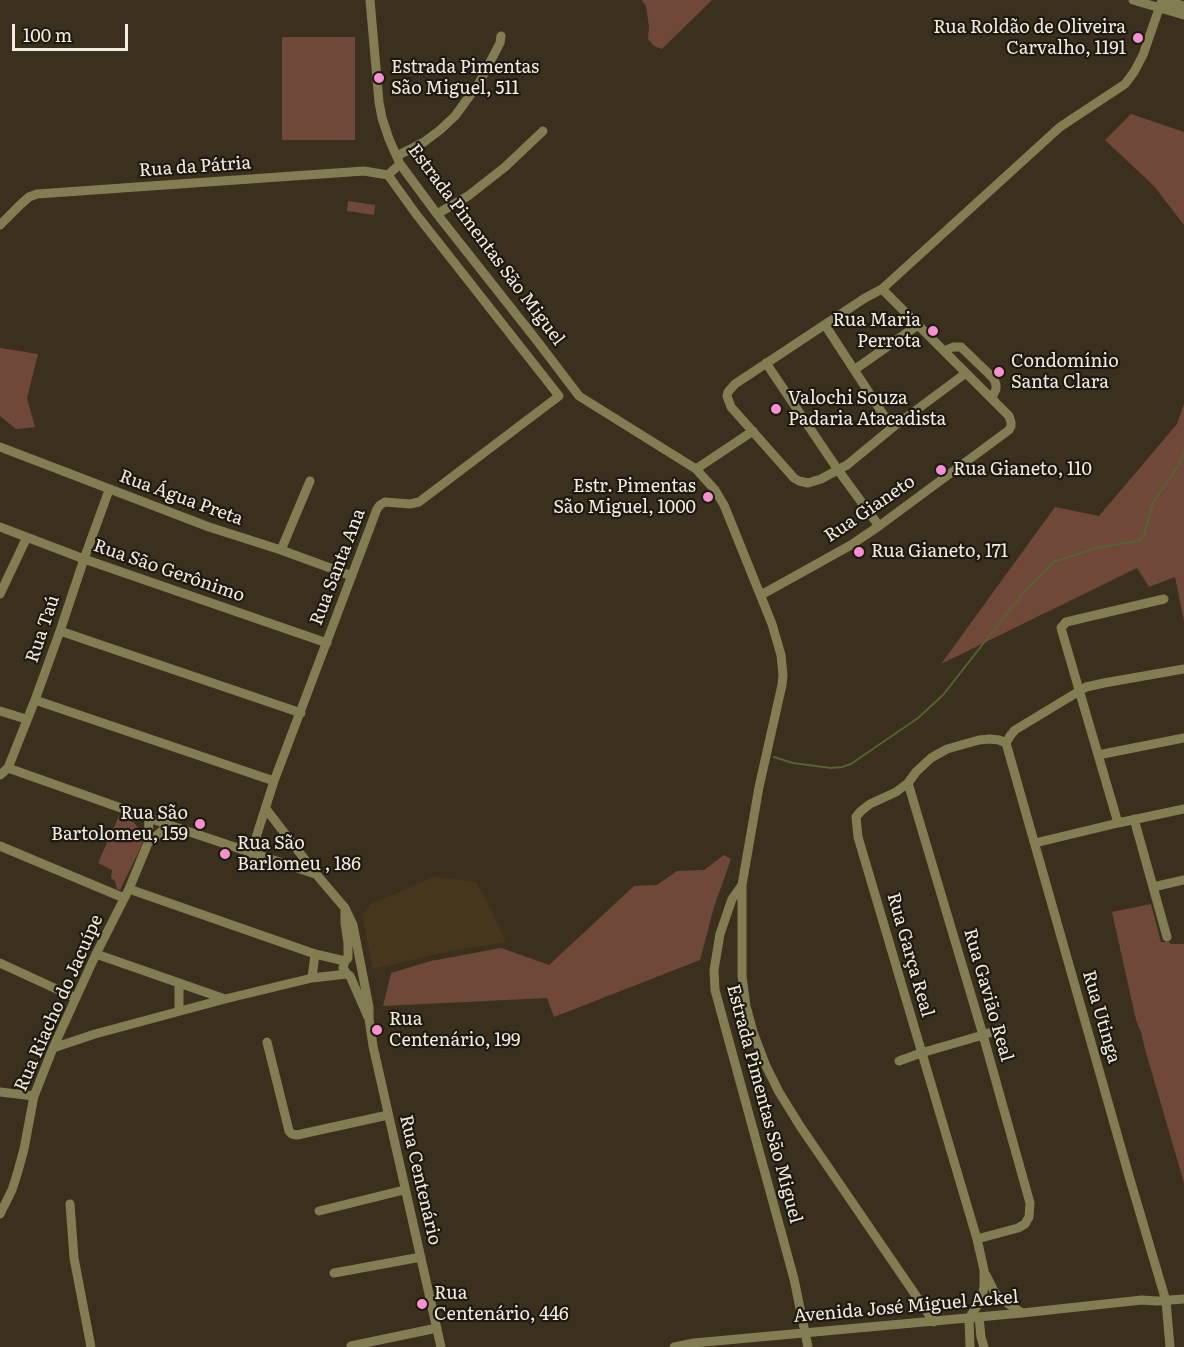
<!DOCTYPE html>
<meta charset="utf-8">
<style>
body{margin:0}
#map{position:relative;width:1184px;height:1347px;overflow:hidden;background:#3b301d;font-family:Literata,serif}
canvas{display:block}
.scale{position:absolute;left:12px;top:24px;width:116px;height:27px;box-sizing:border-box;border:3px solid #f3ece0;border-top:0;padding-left:8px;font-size:18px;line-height:21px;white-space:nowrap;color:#f3ece0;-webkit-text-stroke:4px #1e1910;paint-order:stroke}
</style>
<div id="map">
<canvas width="1184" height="1347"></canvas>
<div class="scale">100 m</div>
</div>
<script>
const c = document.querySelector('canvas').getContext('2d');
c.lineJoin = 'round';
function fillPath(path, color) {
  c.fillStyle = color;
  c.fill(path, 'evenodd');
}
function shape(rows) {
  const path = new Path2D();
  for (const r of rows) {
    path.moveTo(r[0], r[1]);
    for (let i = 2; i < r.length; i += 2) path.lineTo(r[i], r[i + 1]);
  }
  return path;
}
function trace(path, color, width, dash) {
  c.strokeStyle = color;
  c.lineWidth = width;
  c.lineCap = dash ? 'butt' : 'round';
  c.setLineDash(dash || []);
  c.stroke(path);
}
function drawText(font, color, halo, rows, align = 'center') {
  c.font = font + ' Literata,serif';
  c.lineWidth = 4.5;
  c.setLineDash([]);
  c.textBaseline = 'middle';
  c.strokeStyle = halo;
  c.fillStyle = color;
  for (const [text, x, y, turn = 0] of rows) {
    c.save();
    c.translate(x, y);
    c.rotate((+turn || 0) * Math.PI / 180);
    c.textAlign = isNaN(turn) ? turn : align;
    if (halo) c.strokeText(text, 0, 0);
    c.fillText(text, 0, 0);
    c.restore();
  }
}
fillPath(shape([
 [434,877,476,882,486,899,506,942,451,951,373,969,362,915,371,904]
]), '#45361c');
fillPath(shape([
 [642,0,712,0,662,49,654,46,648,39,649,26,646,6],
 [282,37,355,37,355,140,282,140],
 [1131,114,1184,132,1184,225,1154,186,1105,140],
 [348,201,375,205,374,215,347,211],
 [0,348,38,354,27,398,35,427,16,429,0,416],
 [1184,404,1184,621,1175,577,1149,587,1137,568,941,664,1055,507,1099,516,1177,424],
 [119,816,132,821,137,826,141,835,142,845,120,890,117,889,115,881,111,878,112,870,98,863],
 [724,855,731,859,714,907,700,960,554,1017,547,998,383,1006,391,973,431,961,501,948,549,965,634,886,657,885,677,871,704,870],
 [1151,904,1161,942,1169,942,1171,944,1184,944,1184,1183,1145,1049,1141,1032,1136,1020,1112,912]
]), '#6f4839');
trace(shape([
 [774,757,793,763,831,768,842,767,851,764,918,718,943,695,1023,593,1053,562,1100,547,1139,541,1144,535,1153,503,1177,468,1184,454]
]), '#566231', 2);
trace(shape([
 [370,0,379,102,382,118,389,139,400,164,437,214,538,342,579,396,696,469,715,490,724,505,772,624,781,655,783,675,782,685,759,787,742,885,742,976,746,1006,753,1032,766,1066,779,1092,800,1126,934,1322],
 [1133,0,1184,15],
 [1164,0,1184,6],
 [397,156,424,142,440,130,455,116,479,83,500,43,501,36],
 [388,175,416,214,559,396],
 [437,214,468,196,505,167,543,131],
 [0,225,21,204,29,197,37,194,364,171,388,175,400,164],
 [825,325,892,428],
 [944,351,953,347,961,347,987,372,994,379,996,385,996,389,992,398],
 [766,363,838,470,879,526],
 [854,370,918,325],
 [966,373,892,428,847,465,821,479,808,483,799,481,794,478,731,407,727,396,728,392,735,384,865,298,882,289,1060,127,1125,84,1134,72,1143,55,1162,0],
 [0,447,209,527,281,550,352,576],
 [696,469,753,431],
 [0,527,84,559,327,643],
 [281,550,310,481],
 [0,594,27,537],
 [761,595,851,545,879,526,1009,430,1011,426,1011,422,1009,416,882,289],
 [60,631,301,713],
 [35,700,274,781],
 [0,711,26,719],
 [1006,743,1129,1176,1166,1301,1170,1347],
 [1006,743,1010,736,1015,730,1086,687,1104,683,1184,669],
 [1098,755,1184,738],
 [8,768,169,825,315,874],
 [0,775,8,768,35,700,60,631,84,559,109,490],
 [908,783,983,1035,1030,1203,1029,1217,1025,1224,1018,1228,977,1239],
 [266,809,316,874,345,908,353,925,369,1007,369,1019,373,1046,441,1347],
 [1134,819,1167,937],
 [1118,823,1061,628,1066,622,1164,599],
 [148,843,149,818],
 [1035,843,1118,823,1184,809],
 [0,846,124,898],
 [251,853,274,781,377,509,380,505,385,502,410,504,419,502,559,396],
 [742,885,732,899,720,934,714,970,715,990,794,1279,808,1347],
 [1153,887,1184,880],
 [129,889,315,954,345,961],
 [345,911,345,923,348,943,348,958,345,961,343,968,347,974,350,976,368,1017],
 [96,954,225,999],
 [0,963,76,998],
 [312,978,315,954],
 [179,1011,179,983],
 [267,1042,289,1131,292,1134,297,1135,388,1115],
 [53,1048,95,1034,225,999,312,978,347,974],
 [899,1061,921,1053,983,1035,1003,1028],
 [0,1092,34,1096],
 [70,1204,74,1258,91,1347],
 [319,1211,404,1190],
 [0,1214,12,1190,18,1171,24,1149,34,1096,53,1048,96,954,129,889,148,843,169,825],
 [334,1273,421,1257],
 [986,1275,995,1293,1000,1298,1022,1313],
 [979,1317,981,1337,984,1347],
 [351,1346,437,1328],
 [674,1347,694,1343,1022,1313,1142,1300,1157,1301,1184,1299],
 [970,1347,969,1318,982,1299,984,1286,984,1270,977,1239,858,837,856,817,861,811,870,804,896,792,908,783,916,772,931,758,947,749,979,740,990,739,999,740,1006,743]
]), '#837d53', 9);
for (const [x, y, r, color] of [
 [1138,38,6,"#f690d0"],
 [379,78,6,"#f690d0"],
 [933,331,6,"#f690d0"],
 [999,372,6,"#f690d0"],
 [776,409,6,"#f690d0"],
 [941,470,6,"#f690d0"],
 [708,497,6,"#f690d0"],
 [859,552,6,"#f690d0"],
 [200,824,6,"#f690d0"],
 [225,854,6,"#f690d0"],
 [377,1030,6,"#f690d0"],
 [422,1304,6,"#f690d0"]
]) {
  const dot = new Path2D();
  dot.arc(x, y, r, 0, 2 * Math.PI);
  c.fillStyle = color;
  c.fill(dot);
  trace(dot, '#1e1910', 2);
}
drawText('18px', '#f3ece0', '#1e1910', [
 ["Rua Roldão de Oliveira",1126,28,"right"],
 ["Carvalho, 1191",1126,49,"right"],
 ["Estrada Pimentas",391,68],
 ["São Miguel, 511",391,89],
 ["Rua Maria",921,321,"right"],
 ["Perrota",921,342,"right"],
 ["Condomínio",1011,362],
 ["Santa Clara",1011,383],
 ["Valochi Souza",788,399],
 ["Padaria Atacadista",788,420],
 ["Rua Gianeto, 110",953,470],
 ["Estr. Pimentas",696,487,"right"],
 ["São Miguel, 1000",696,508,"right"],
 ["Rua Gianeto, 171",871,552],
 ["Rua São",188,814,"right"],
 ["Bartolomeu, 159",188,835,"right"],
 ["Rua São",237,844],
 ["Barlomeu , 186",237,865],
 ["Rua",389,1020],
 ["Centenário, 199",389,1041],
 ["Rua",434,1294],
 ["Centenário, 446",434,1315]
], 'left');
drawText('18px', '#f3ece0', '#1e1910', [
 ["Rua da Pátria",195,167,-4],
 ["Estrada Pimentas São Miguel",486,245,53],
 ["Rua Água Preta",181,498,20],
 ["Rua Gianeto",870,509,-34],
 ["Rua Santa Ana",338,567,-69],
 ["Rua São Gerônimo",169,571,19],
 ["Rua Taú",43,629,-71],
 ["Rua Garça Real",910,955,74],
 ["Rua Gavião Real",988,995,74],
 ["Rua Riacho do Jacuípe",59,1003,-66],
 ["Rua Utinga",1101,1017,74],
 ["Estrada Pimentas São Miguel",764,1104,75],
 ["Rua Centenário",420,1180,77],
 ["Avenida José Miguel Ackel",906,1307,-5]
]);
</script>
